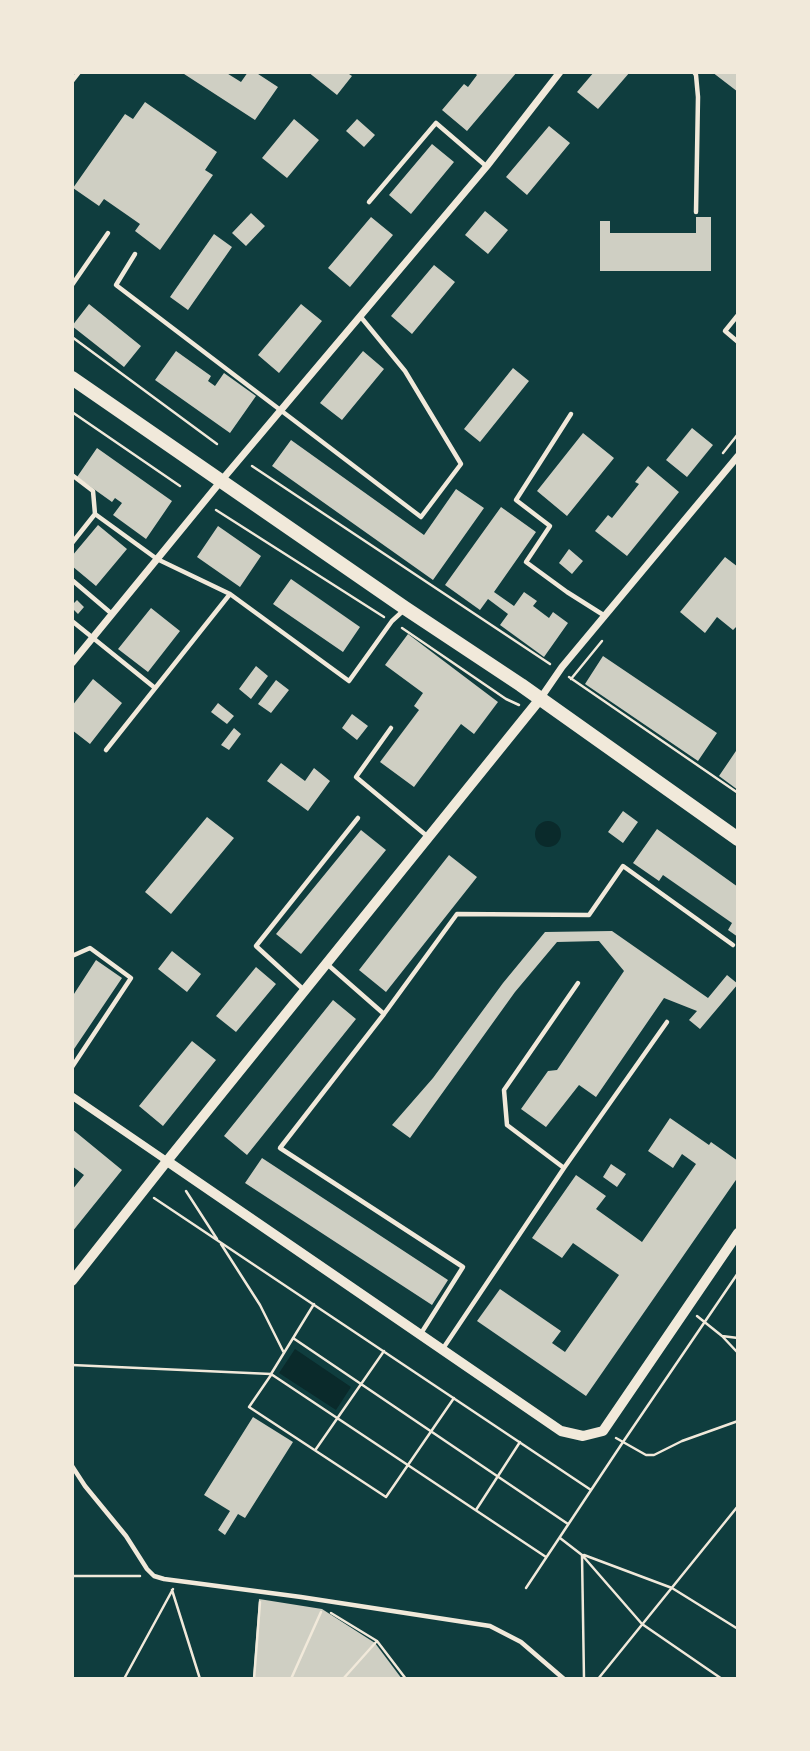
<!DOCTYPE html>
<style>
body{margin:0}
#map{position:relative;width:810px;height:1751px;overflow:hidden;background:#0f3d3e;font-family:"Noto Sans",sans-serif}
canvas{display:block}
.frame{position:absolute;inset:0;border:74px solid #f1e9da;pointer-events:none}
</style>
<div id="map">
<canvas width="810" height="1751"></canvas>
<div class="frame"></div>
</div>
<script>
const c = document.querySelector('canvas').getContext('2d');
c.lineJoin = 'round';
function fillPath(path, color) {
  c.fillStyle = color;
  c.fill(path, 'evenodd');
}
function shape(rows) {
  const path = new Path2D();
  for (const r of rows) {
    if (r.length === 3) {
      path.moveTo(r[0] + r[2], r[1]);
      path.arc(r[0], r[1], r[2], 0, 2 * Math.PI);
      continue;
    }
    path.moveTo(r[0], r[1]);
    for (let i = 2; i < r.length; i += 2) path.lineTo(r[i], r[i + 1]);
  }
  return path;
}
function trace(path, color, width, dash) {
  c.strokeStyle = color;
  c.lineWidth = width;
  c.lineCap = dash ? 'butt' : 'round';
  c.setLineDash(dash || []);
  c.stroke(path);
}
fillPath(shape([
 [548,834,13],
 [295,1349,351,1387,336,1410,279,1373]
]), '#0a2a2b');
fillPath(shape([
 [181,72,225,72,241,82,248,72,255,72,278,87,255,120],
 [308,72,346,72,352,76,337,95],
 [474,72,517,72,467,131,442,110,464,84,468,87,477,75],
 [594,72,630,72,598,109,577,92],
 [712,72,738,72,738,92],
 [145,102,217,152,205,170,213,175,160,250,135,231,140,224,104,199,99,206,73,188,125,114,133,119],
 [294,119,319,140,287,178,262,158],
 [357,119,375,135,364,147,346,131],
 [549,126,570,143,527,195,506,177],
 [432,144,454,162,411,214,389,195],
 [485,211,508,230,488,254,465,235],
 [251,213,265,226,246,246,232,233],
 [371,217,393,235,350,287,328,268],
 [696,217,711,217,711,271,600,271,600,221,610,221,610,233,696,233],
 [214,234,232,247,188,310,170,297],
 [434,265,455,282,412,334,391,316],
 [89,304,141,346,124,367,72,326],
 [301,304,322,321,279,373,258,355],
 [176,351,211,376,208,381,215,386,224,373,256,396,230,433,155,380],
 [363,351,384,369,342,420,320,403],
 [513,368,529,381,480,442,464,429],
 [692,428,713,445,687,477,666,460],
 [583,433,614,458,567,516,537,491],
 [291,440,424,535,456,489,484,508,433,580,272,466],
 [97,448,172,501,146,539,113,515,122,503,115,498,112,502,77,477],
 [648,466,679,492,627,556,595,531,608,515,612,518,639,484,635,482],
 [501,507,536,532,494,592,514,606,524,592,537,601,533,606,549,618,553,612,568,623,544,657,500,625,508,614,488,599,480,610,445,585],
 [98,525,127,549,96,586,72,566,72,556],
 [218,526,261,556,240,587,197,557],
 [569,549,583,561,572,574,559,563],
 [725,557,738,567,738,592,737,594,738,595,738,625,733,630,717,617,705,633,680,612],
 [291,579,360,627,343,652,273,604],
 [77,600,84,607,78,614,72,608,72,605],
 [151,608,180,631,148,672,118,649],
 [408,634,498,702,474,734,461,724,414,787,380,762,419,710,414,706,423,693,385,665],
 [603,656,717,733,698,761,585,684],
 [256,666,268,676,251,699,239,689],
 [93,679,122,703,90,744,72,730,72,706],
 [276,680,289,690,271,713,258,704],
 [218,703,234,716,227,724,211,712],
 [352,714,368,726,357,740,342,728],
 [234,728,241,734,229,750,221,745],
 [738,748,738,790,719,776],
 [281,763,305,781,314,768,330,781,308,811,267,781],
 [623,811,638,822,623,843,608,832],
 [207,817,234,838,171,914,145,892],
 [657,829,738,887,738,937,728,930,732,923,663,875,659,881,633,863],
 [361,830,386,850,301,954,276,934],
 [449,855,477,877,386,992,359,970],
 [612,931,708,998,727,975,738,984,700,1029,689,1020,697,1011,664,998,596,1097,579,1085,546,1127,521,1109,548,1071,557,1070,624,971,599,941,557,942,515,992,410,1138,392,1125,433,1078,503,983,545,932],
 [172,951,201,974,187,992,158,969],
 [96,960,122,978,72,1052,72,997],
 [256,967,276,984,236,1032,216,1016],
 [333,1000,356,1019,247,1155,224,1136],
 [192,1041,216,1060,163,1126,139,1106],
 [670,1118,709,1145,711,1142,738,1161,738,1177,586,1396,477,1321,500,1289,561,1331,552,1343,565,1352,619,1275,573,1243,562,1258,532,1238,576,1175,606,1196,596,1209,642,1242,696,1164,682,1154,673,1168,648,1151],
 [72,1129,122,1170,72,1232,72,1190,84,1175,72,1166],
 [262,1158,448,1280,432,1305,245,1183],
 [611,1164,626,1174,617,1187,603,1177],
 [253,1417,293,1442,245,1518,238,1514,225,1535,218,1530,230,1511,204,1495],
 [259,1599,322,1609,375,1643,402,1679,253,1679]
]), '#cfcfc3');
trace(shape([
 [72,337,217,444],
 [72,412,180,486],
 [723,453,738,434],
 [252,466,550,664],
 [216,510,384,617],
 [402,628,506,699,519,705],
 [569,677,738,793],
 [571,679,602,641],
 [186,1191,217,1239],
 [154,1198,591,1490],
 [221,1244,260,1305,284,1353],
 [314,1304,271,1374,546,1557],
 [697,1316,722,1336,738,1353],
 [722,1336,738,1338],
 [293,1338,568,1524],
 [72,1365,271,1374],
 [271,1375,249,1407,386,1497,454,1398],
 [616,1438,646,1455,654,1455,682,1441,738,1421],
 [316,1449,384,1351],
 [476,1510,520,1442],
 [560,1538,582,1555,642,1624,722,1679],
 [582,1555,584,1679],
 [584,1555,672,1588,738,1629],
 [72,1576,140,1576],
 [526,1588,623,1442,738,1273],
 [172,1590,200,1679],
 [331,1613,377,1641,406,1679],
 [124,1679,173,1589],
 [254,1679,260,1602],
 [291,1679,321,1612],
 [343,1679,377,1641],
 [598,1679,738,1506]
]), '#f1e9da', 2.5);
trace(shape([
 [694,72,696,75,698,97,696,212],
 [72,81,79,72],
 [369,202,436,123,486,166],
 [135,254,116,285,421,517,461,464,405,371,360,316],
 [72,285,108,233],
 [738,315,725,331,738,342],
 [571,414,516,500,550,526,526,562,567,592,605,616],
 [72,475,93,491,95,514,157,559,230,594,349,681,392,621,404,610],
 [72,543,95,514],
 [72,580,112,614],
 [72,621,155,688],
 [391,728,356,777,427,836],
 [106,750,230,594],
 [72,956,90,948,131,978,72,1067],
 [327,964,384,1014],
 [304,990,256,946,358,818],
 [564,1168,507,1125,504,1090,578,983],
 [420,1335,463,1267,280,1148,384,1014,457,914,589,915,623,866,733,945],
 [442,1350,564,1168,667,1022],
 [72,1466,85,1486,126,1536,147,1569,154,1576,164,1579,301,1597,490,1626,521,1642,564,1679]
]), '#f1e9da', 4.5);
trace(shape([
 [72,663,221,481,487,166,560,72],
 [540,699,562,667,738,456],
 [72,1096,167,1161]
]), '#f1e9da', 7);
trace(shape([
 [167,1161,561,1431,583,1436,603,1431,738,1233],
 [72,1281,167,1161,540,699]
]), '#f1e9da', 10);
trace(shape([
 [72,378,405,608,521,685,738,839]
]), '#f1e9da', 14);
</script>
